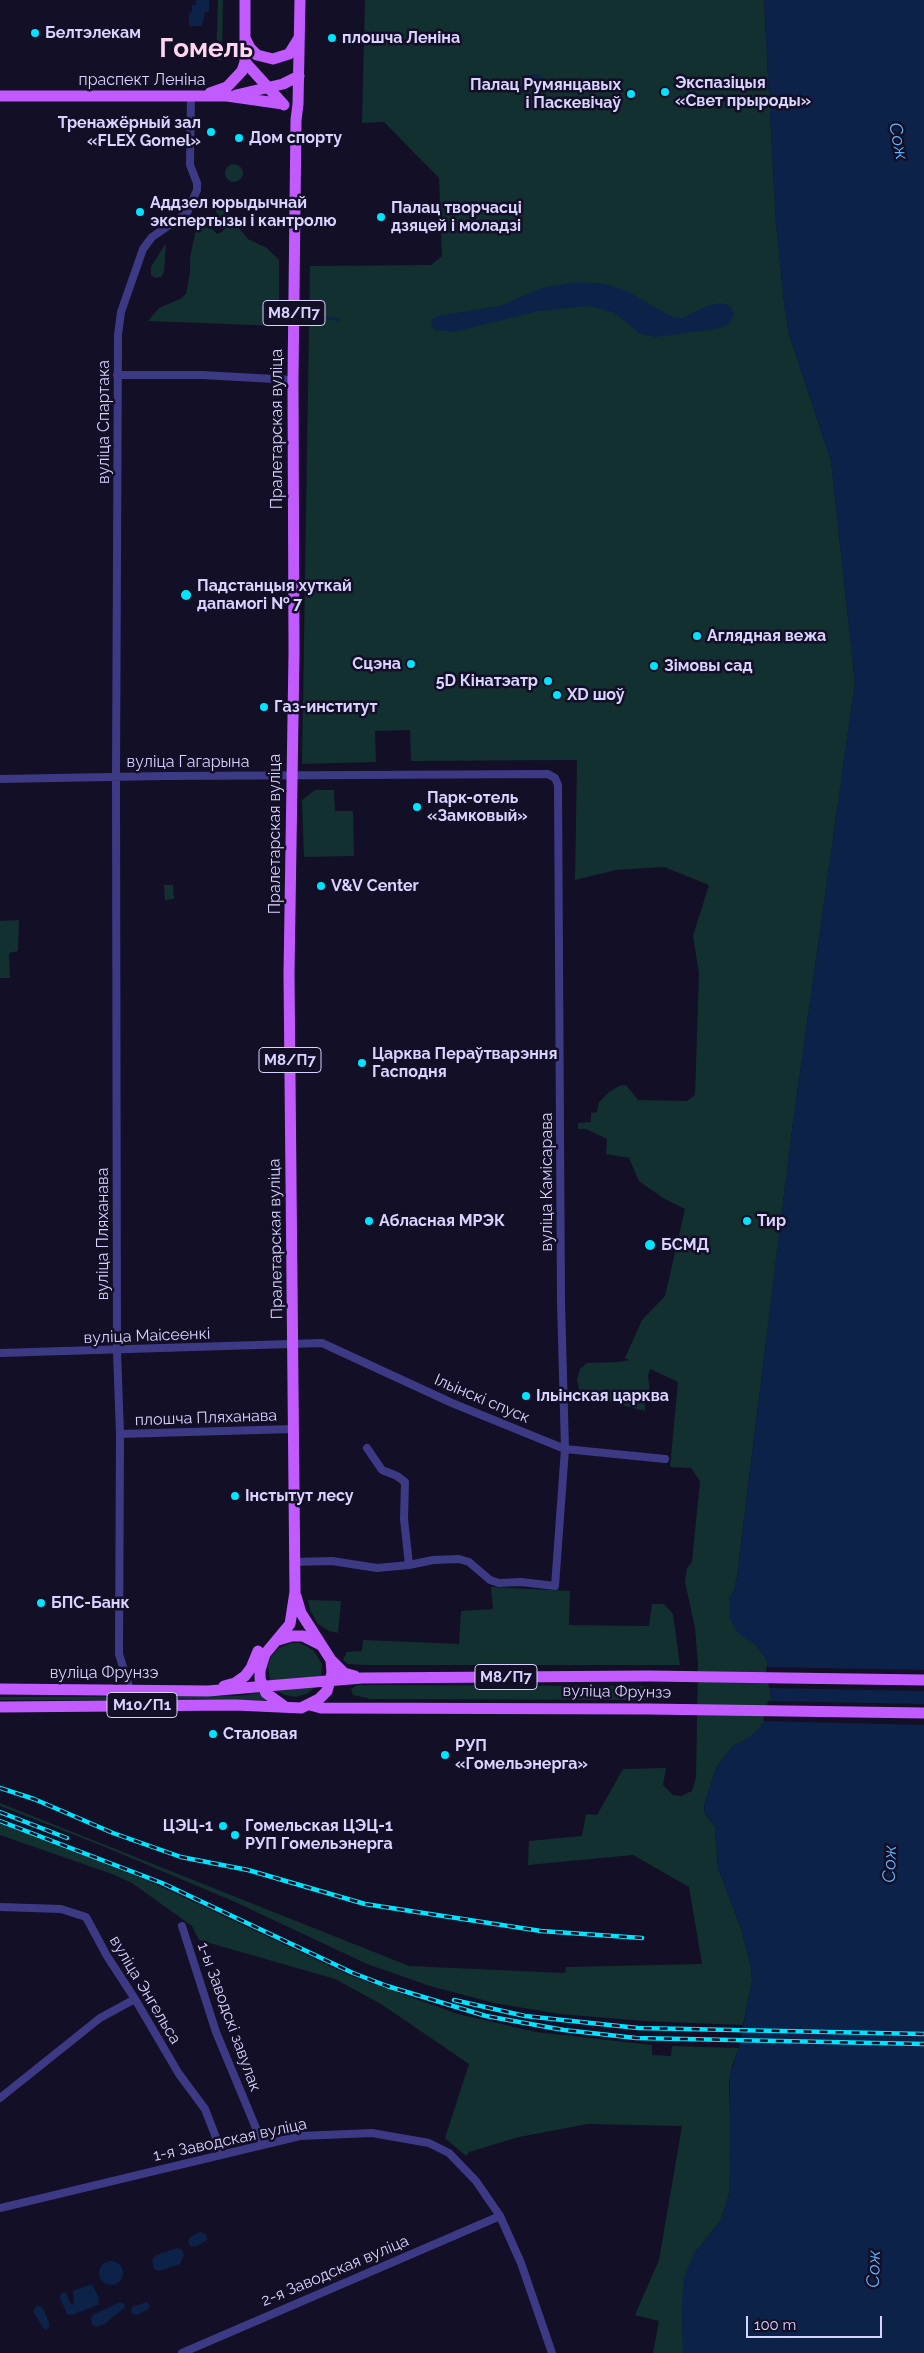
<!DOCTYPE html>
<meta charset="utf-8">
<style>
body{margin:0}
#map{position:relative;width:924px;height:2353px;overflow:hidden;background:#130f26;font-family:Raleway,sans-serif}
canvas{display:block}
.scale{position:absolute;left:746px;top:2316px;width:136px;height:22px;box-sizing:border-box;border:2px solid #d9d4ff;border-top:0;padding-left:6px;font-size:15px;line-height:18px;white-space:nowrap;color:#d9d4ff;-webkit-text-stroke:4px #130f26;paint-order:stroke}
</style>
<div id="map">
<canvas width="924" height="2353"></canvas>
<div class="scale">100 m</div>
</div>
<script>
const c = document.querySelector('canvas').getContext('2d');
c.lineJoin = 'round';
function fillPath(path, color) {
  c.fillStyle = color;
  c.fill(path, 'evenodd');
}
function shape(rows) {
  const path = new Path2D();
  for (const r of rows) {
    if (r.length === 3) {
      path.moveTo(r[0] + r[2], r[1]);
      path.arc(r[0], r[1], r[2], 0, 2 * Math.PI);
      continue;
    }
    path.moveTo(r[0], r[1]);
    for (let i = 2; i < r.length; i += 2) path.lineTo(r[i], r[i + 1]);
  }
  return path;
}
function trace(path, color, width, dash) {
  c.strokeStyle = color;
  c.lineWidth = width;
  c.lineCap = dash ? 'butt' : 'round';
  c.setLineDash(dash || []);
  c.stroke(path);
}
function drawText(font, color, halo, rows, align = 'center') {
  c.font = font + ' Raleway,sans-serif';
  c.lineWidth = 5;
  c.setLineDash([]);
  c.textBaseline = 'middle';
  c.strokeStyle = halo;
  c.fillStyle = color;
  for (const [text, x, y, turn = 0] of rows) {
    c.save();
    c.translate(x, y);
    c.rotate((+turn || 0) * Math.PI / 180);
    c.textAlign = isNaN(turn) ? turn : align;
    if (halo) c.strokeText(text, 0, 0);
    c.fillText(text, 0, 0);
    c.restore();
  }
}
fillPath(shape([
 [218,0,223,0,222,60,216,60],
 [365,0,764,0,776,223,784,302,789,334,831,461,855,682,792,1130,737,1577,734,1591,729,1597,729,1616,757,1646,767,1660,771,1698,764,1723,749,1738,733,1746,716,1768,704,1806,705,1814,715,1827,718,1868,741,1928,751,1968,752,1981,743,2025,644,2021,560,2014,494,2003,430,1986,367,1964,233,1901,100,1845,0,1806,0,1803,409,1966,565,1973,566,1967,702,1964,689,1887,633,1855,528,1865,529,1841,582,1836,586,1814,597,1815,623,1769,666,1768,663,1785,673,1795,681,1796,692,1791,696,1777,698,1664,695,1628,685,1582,687,1568,692,1562,700,1481,691,1468,670,1467,678,1382,650,1369,648,1376,650,1392,645,1404,645,1411,610,1402,595,1402,588,1400,580,1394,577,1380,580,1369,587,1363,619,1362,629,1360,625,1358,642,1320,665,1296,685,1209,663,1198,639,1181,629,1158,606,1154,607,1139,586,1129,578,1129,578,1123,591,1122,591,1113,597,1112,599,1102,609,1092,619,1086,626,1085,638,1100,687,1101,695,1095,699,973,693,936,709,885,664,867,616,870,575,880,577,760,411,761,410,730,375,731,376,762,302,764,310,266,431,265,442,256,439,178,384,122,362,123],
 [234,173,9],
 [215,199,248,239,267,248,279,260,279,326,148,321,159,308,180,299,186,294,190,272,190,257,197,225,208,225,217,234,222,232,226,227,213,207],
 [166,243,164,272,161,277,155,278,151,275,151,267],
 [315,790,334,790,335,811,353,811,354,856,304,857,302,800],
 [164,885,173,885,174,899,165,900],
 [19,920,18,951,9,953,10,978,0,978,0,921],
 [491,1587,570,1591,569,1625,649,1626,652,1604,664,1604,673,1614,680,1665,365,1665,348,1664,343,1660,347,1652,362,1651,363,1640,459,1644,461,1611,493,1609],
 [308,1600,341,1601,338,1633,329,1631,318,1624,310,1610],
 [291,1643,300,1643,313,1650,322,1664,321,1676,270,1681,268,1665,271,1657,279,1648],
 [357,1685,648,1686,648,1700,371,1699,353,1695,351,1689],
 [316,1686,308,1693,296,1697,285,1695,277,1691],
 [261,1693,268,1700,0,1700,0,1697,237,1696],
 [0,1824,149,1881,351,1976,458,2014,536,2032,652,2045,652,2055,671,2056,672,2046,739,2048,732,2066,729,2083,731,2150,729,2194,721,2220,694,2254,682,2304,683,2353,653,2353,659,2321,635,2315,659,2260,682,2126,588,2124,519,2137,469,2152,466,2156,445,2138,469,2064,381,2004,335,1979,199,1940,192,1926,132,1883,112,1874,0,1835]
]), '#12302f');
fillPath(shape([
 [196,0,209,0,209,12,205,12,202,26,189,26,189,13,192,12,192,5,196,5],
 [764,0,924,0,924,2353,683,2353,682,2304,684,2277,694,2254,721,2220,729,2194,730,2075,739,2048,752,1981,751,1968,741,1928,718,1868,715,1827,705,1813,704,1806,716,1768,733,1746,749,1738,764,1723,771,1698,767,1660,757,1646,739,1634,733,1626,729,1616,729,1597,734,1591,737,1577,792,1130,855,682,831,461,789,334,784,302,776,223],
 [535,82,8],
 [574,282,605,284,625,290,674,318,683,318,704,307,720,303,731,306,734,315,729,324,717,329,655,337,640,334,613,312,588,306,539,311,454,332,434,330,431,324,432,320,438,316,500,306,542,288],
 [200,2232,206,2234,207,2240,195,2247,190,2246,188,2241,190,2237],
 [177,2248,182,2250,184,2255,180,2264,159,2271,154,2269,152,2260,156,2255],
 [111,2273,12],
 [92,2284,99,2298,98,2305,72,2315,67,2314,60,2298,61,2293,66,2292,70,2303,74,2305,73,2291],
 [120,2302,125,2304,124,2308,106,2323,98,2327,92,2325,91,2318,94,2314],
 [147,2302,150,2306,147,2310,137,2315,131,2313,132,2307],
 [37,2305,43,2308,49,2323,49,2327,46,2330,43,2328,33,2311]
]), '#0c2248');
fillPath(shape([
 [766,1667,924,1670,924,1691,769,1688],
 [768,1701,924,1704,924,1725,763,1721]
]), '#130f26');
trace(shape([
 [261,305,273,309],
 [314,316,339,320]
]), '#0c2248', 2.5);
trace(shape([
 [117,375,202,375,293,380],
 [0,779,165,776,548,774,555,778,558,785,561,1302,565,1449,555,1586,521,1582,499,1583,490,1580,469,1562,459,1559,433,1560,409,1565,404,1519,405,1482,397,1476,382,1470,367,1448],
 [0,1353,322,1343,452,1403,565,1449,665,1459],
 [120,1434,293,1429],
 [294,1562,332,1561,377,1568,409,1565],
 [130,1690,119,1654,120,1434,117,1351,116,776,118,335,121,312,143,249,152,237,187,213,197,190,197,183,190,165,191,96],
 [0,1907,61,1909,86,1917,107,1956,135,1999,179,2074,205,2109,222,2153],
 [182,1926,216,2032,263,2145],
 [0,2098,100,2018,135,1999],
 [0,2208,300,2136,372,2133,429,2143,449,2153,476,2181,500,2216,521,2263,552,2353],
 [182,2353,500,2216]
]), '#3d3a85', 8);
trace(shape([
 [245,38,250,48,257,55,273,59,289,54,299,38],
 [245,62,284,105],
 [210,93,227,87,242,71,245,62,245,0],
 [236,95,283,84,299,76],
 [0,96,227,96,283,104],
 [296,1596,301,1613,331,1660,344,1673,355,1676],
 [278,1640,292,1636,303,1636,319,1644],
 [224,1686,235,1683,245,1676,251,1668,258,1651],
 [0,1689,208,1691,362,1678,649,1676,924,1680],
 [310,1705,321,1708,648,1709,924,1713],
 [284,1706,266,1693,260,1679,260,1670,265,1654,290,1624,295,1592,289,974,294,653,293,380,296,120,298,104,300,0],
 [0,1707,235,1705,301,1708,319,1699,327,1691,332,1673,331,1660]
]), '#c25bff', 11);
const rail = shape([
 [0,1788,34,1799,113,1833,181,1857,248,1870,365,1904,541,1931,642,1938],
 [0,1812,67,1838],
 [0,1821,162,1883,353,1973,387,1986,486,2016,564,2030,636,2038,924,2044],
 [454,2000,525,2016,638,2028,924,2034]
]);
trace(rail, '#00e5ff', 4.5);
trace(rail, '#130f26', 2.5, [8]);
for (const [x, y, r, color] of [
 [35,33,5,"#00e5ff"],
 [332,38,5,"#00e5ff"],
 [665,92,5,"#00e5ff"],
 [631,94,5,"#00e5ff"],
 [211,132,5,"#00e5ff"],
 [239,138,5,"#00e5ff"],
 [140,212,5,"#00e5ff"],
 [381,217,5,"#00e5ff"],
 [186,595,6,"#00e5ff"],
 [697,636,5,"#00e5ff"],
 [411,664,5,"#00e5ff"],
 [654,666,5,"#00e5ff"],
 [548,681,5,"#00e5ff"],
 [557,695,5,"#00e5ff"],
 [264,707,5,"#00e5ff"],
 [417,807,5,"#00e5ff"],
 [321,886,5,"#00e5ff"],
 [362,1063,5,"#00e5ff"],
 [369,1221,5,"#00e5ff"],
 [747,1221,5,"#00e5ff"],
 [650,1245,6,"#00e5ff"],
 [526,1396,5,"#00e5ff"],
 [235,1496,5,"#00e5ff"],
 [41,1603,5,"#00e5ff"],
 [213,1734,5,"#00e5ff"],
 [445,1755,5,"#00e5ff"],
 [223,1826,5,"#00e5ff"],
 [235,1835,5,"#00e5ff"]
]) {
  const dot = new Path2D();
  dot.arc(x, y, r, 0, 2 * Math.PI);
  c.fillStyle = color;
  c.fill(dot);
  trace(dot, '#130f26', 2);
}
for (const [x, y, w] of [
 [294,313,62],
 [290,1060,62],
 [506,1677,62],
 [142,1705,70]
]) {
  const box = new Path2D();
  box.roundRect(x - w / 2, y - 12.5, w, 25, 4);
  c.fillStyle = '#130f26';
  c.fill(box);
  trace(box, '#d9d4ff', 1);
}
drawText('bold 15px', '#d9d4ff', null, [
 ["М8/П7",294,313],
 ["М8/П7",290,1060],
 ["М8/П7",506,1677],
 ["М10/П1",142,1705]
]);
drawText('bold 16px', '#d9d4ff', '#130f26', [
 ["Белтэлекам",45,33],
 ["плошча Леніна",342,38],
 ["Экспазіцыя",675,83],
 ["«Свет прыроды»",675,101],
 ["Палац Румянцавых",621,85,"right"],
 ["і Паскевічаў",621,103,"right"],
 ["Тренажёрный зал",201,123,"right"],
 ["«FLEX Gomel»",201,141,"right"],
 ["Дом спорту",249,138],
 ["Аддзел юрыдычнай",150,203],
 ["экспертызы і кантролю",150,221],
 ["Палац творчасці",391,208],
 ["дзяцей і моладзі",391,226],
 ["Падстанцыя хуткай",197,586],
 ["дапамогі № 7",197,604],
 ["Аглядная вежа",707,636],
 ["Сцэна",401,664,"right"],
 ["Зімовы сад",664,666],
 ["5D Кінатэатр",538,681,"right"],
 ["XD шоў",567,695],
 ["Газ-институт",274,707],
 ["Парк-отель",427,798],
 ["«Замковый»",427,816],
 ["V&V Center",331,886],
 ["Царква Пераўтварэння",372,1054],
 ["Гасподня",372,1072],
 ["Абласная МРЭК",379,1221],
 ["Тир",757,1221],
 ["БСМД",661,1245],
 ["Ільінская царква",536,1396],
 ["Інстытут лесу",245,1496],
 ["БПС-Банк",51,1603],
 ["Сталовая",223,1734],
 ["РУП",455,1746],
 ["«Гомельэнерга»",455,1764],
 ["ЦЭЦ-1",213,1826,"right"],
 ["Гомельская ЦЭЦ-1",245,1826],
 ["РУП Гомельэнерга",245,1844]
], 'left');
drawText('16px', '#d9d4ff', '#130f26', [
 ["праспект Леніна",142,80],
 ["вуліца Спартака",104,422,-90],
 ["Пралетарская вуліца",277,429,-90],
 ["вуліца Гагарына",188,762],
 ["Пралетарская вуліца",275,834,-90],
 ["вуліца Камісарава",547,1182,-90],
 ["вуліца Пляханава",103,1234,-90],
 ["Пралетарская вуліца",276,1239,-91],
 ["вуліца Маісеенкі",147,1336,-2],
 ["Ільінскі спуск",482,1399,23],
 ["плошча Пляханава",206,1418,-2],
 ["вуліца Фрунзэ",104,1673],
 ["вуліца Фрунзэ",617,1692,1],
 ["вуліца Энгельса",145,1990,59],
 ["1-ы Заводскі завулак",229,2017,70],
 ["1-я Заводская вуліца",230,2140,-12],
 ["2-я Заводская вуліца",335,2271,-23]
]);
drawText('italic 18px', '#62b6ff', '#130f26', [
 ["Сож",898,141,79],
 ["Сож",890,1864,-88],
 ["Сож",874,2269,-88]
]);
drawText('bold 26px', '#ffd6f0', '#130f26', [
 ["Гомель",206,49]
]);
</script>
